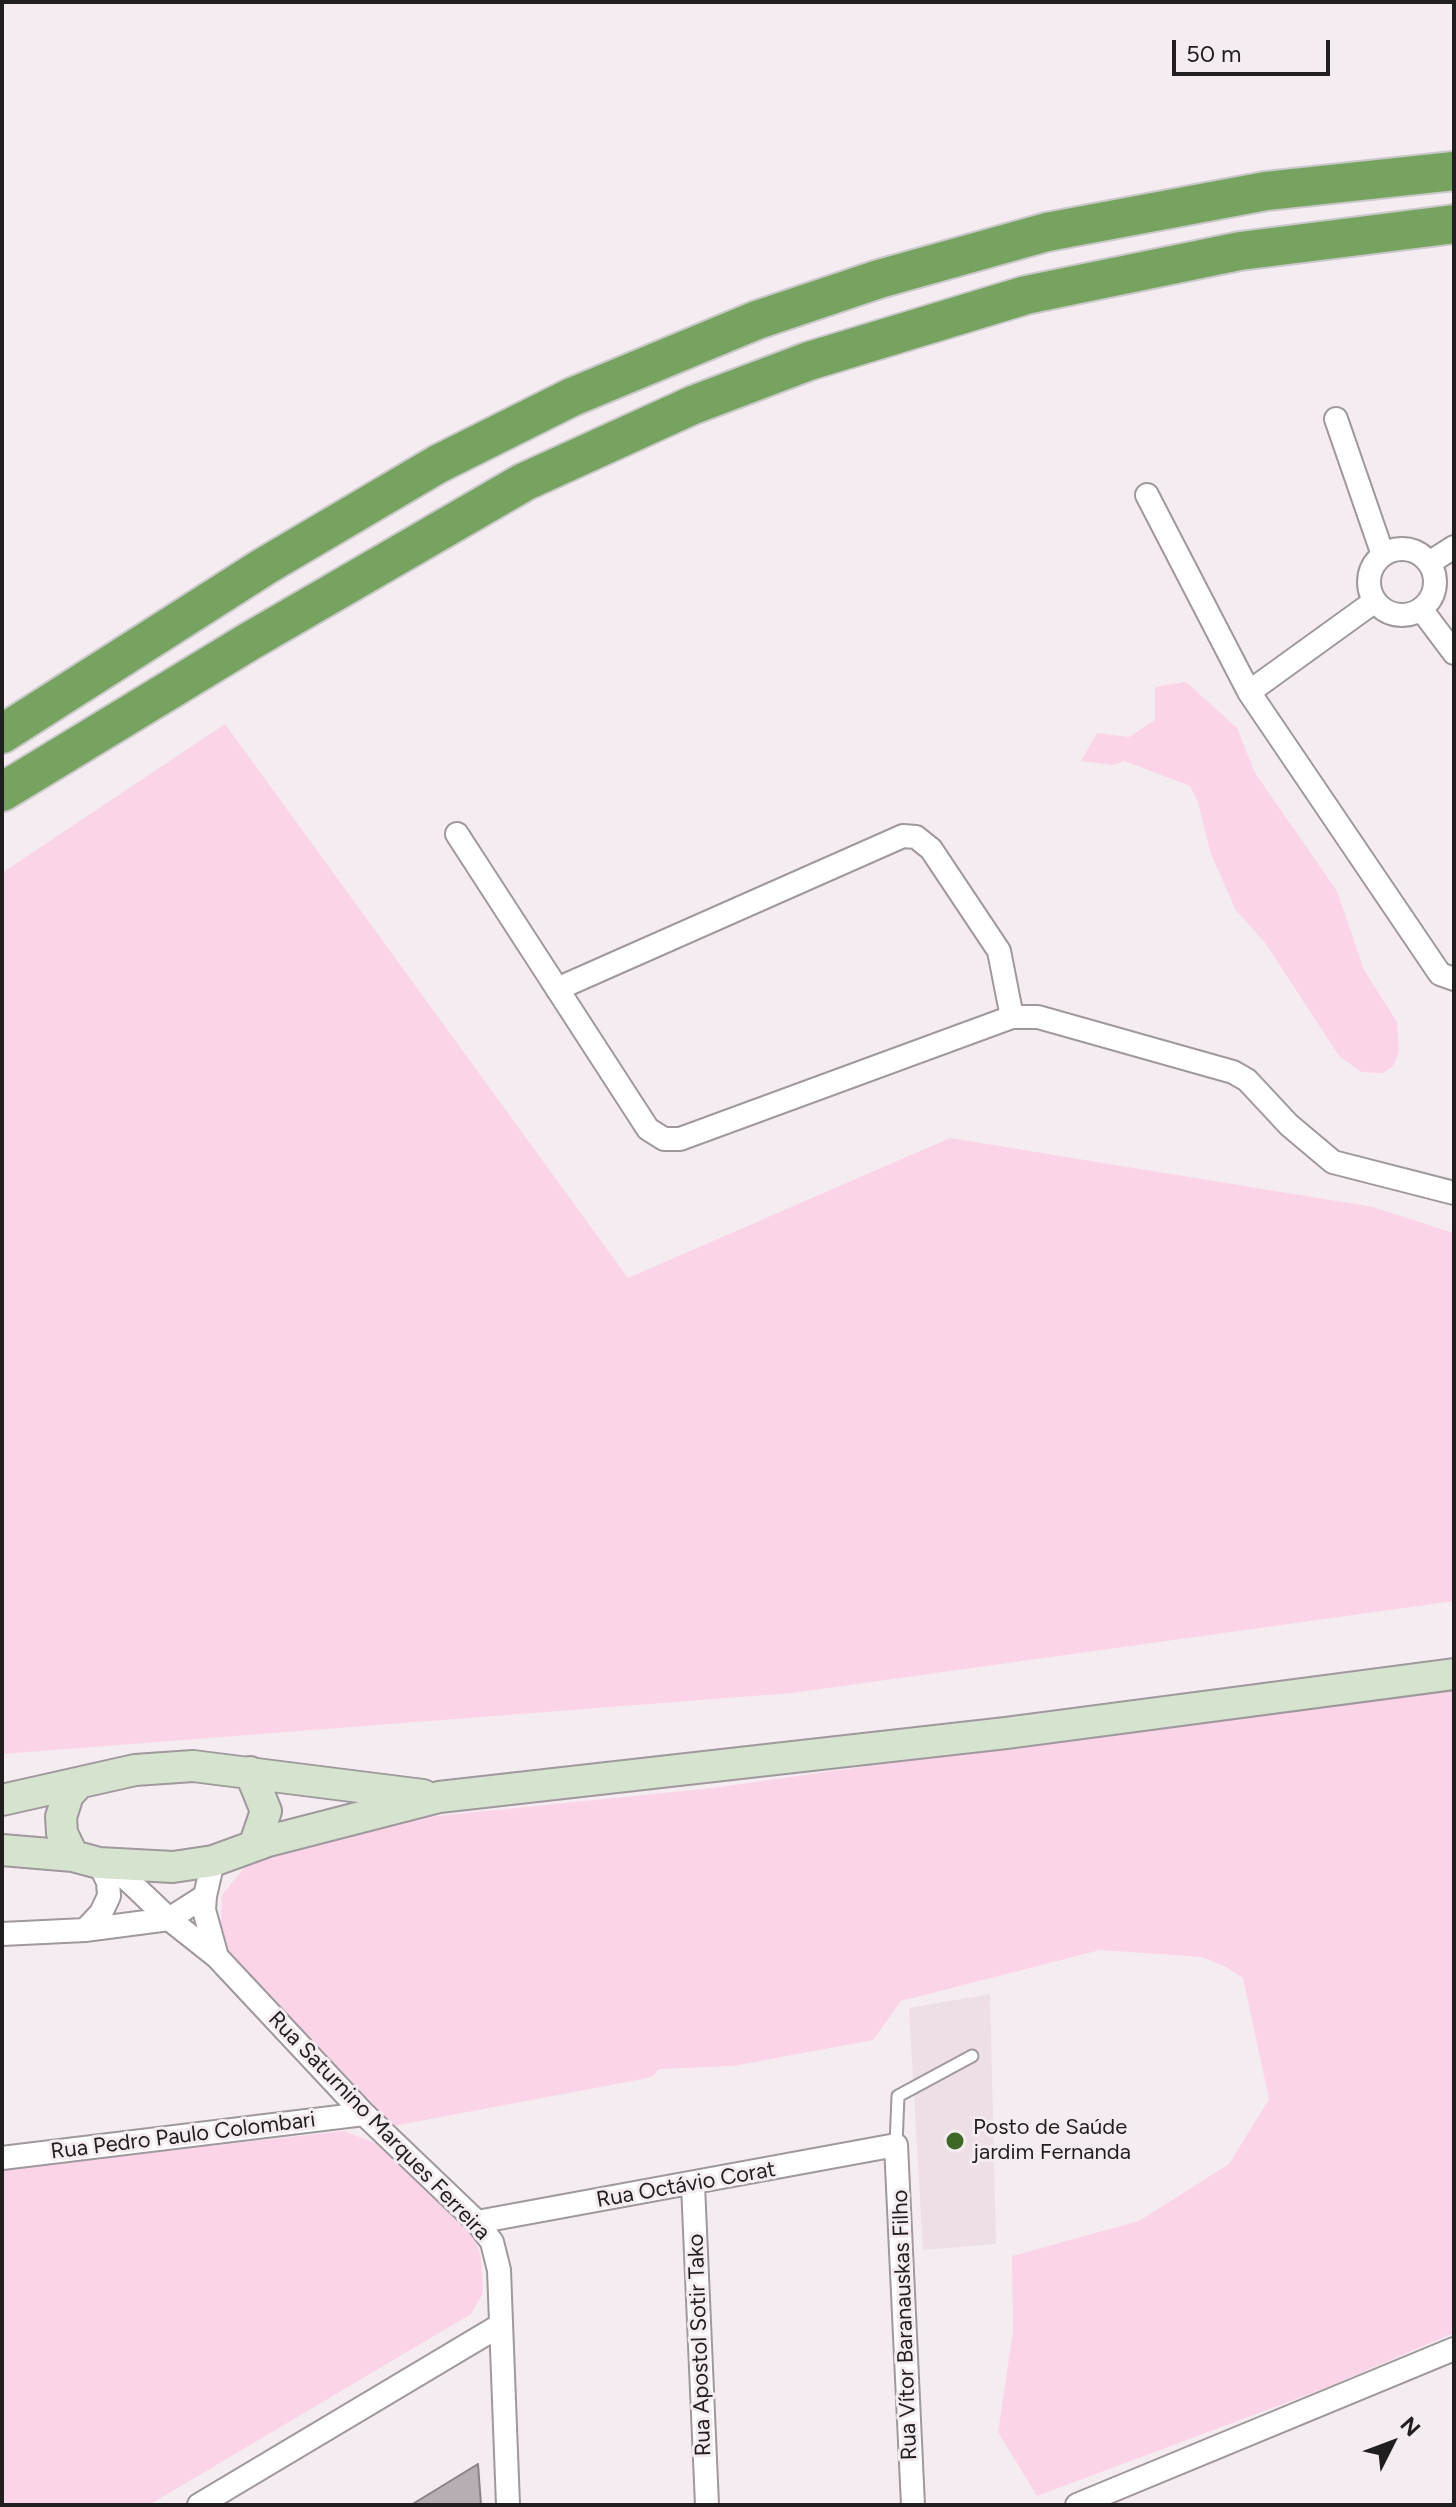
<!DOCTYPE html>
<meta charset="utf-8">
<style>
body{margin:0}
#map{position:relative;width:1456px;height:2507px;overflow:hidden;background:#f4ecf0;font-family:Figtree,sans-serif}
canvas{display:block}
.frame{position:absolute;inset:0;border:4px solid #211e1f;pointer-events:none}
.north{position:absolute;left:1352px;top:2403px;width:80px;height:80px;-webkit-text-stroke:6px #f4ecf0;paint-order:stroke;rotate:48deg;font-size:22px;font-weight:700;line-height:32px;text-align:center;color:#211e1f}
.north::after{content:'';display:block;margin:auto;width:28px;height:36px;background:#211e1f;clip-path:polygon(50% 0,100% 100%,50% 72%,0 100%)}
.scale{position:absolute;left:1172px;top:40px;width:158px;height:36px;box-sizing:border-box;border:4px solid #211e1f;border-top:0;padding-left:10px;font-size:24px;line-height:28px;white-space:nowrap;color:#211e1f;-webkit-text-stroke:6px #f4ecf0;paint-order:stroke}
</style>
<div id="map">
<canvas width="1456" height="2507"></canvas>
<div class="frame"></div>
<div class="north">N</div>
<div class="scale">50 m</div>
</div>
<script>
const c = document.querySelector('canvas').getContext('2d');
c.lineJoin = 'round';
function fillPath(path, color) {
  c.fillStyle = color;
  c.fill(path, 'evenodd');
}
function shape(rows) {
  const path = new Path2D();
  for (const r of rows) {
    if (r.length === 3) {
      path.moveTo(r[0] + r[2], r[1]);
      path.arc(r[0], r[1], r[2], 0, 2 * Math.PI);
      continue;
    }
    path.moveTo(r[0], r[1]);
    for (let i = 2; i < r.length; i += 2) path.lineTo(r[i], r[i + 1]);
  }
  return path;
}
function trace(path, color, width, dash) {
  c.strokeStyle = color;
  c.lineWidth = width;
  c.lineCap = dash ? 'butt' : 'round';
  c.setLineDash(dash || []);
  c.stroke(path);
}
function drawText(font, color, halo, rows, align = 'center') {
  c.font = font + ' Figtree,sans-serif';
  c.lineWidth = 6;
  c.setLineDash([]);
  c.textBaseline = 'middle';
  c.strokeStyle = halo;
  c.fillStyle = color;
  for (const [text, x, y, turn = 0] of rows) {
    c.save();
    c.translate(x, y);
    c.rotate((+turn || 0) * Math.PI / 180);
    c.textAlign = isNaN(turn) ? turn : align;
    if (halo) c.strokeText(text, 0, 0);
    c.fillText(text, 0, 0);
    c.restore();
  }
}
fillPath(shape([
 [990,1994,996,2244,923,2250,909,2008]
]), '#eedee6');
fillPath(shape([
 [1186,682,1237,728,1255,773,1337,891,1364,970,1397,1022,1399,1052,1393,1066,1383,1073,1361,1072,1339,1056,1266,944,1235,909,1210,851,1198,802,1190,786,1125,761,1113,765,1081,761,1097,733,1129,737,1155,720,1155,687],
 [225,724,628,1278,950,1138,1373,1207,1454,1233,1454,1601,792,1693,2,1754,2,873],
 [1454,1683,1454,2333,1320,2390,1037,2496,998,2432,1013,2332,1012,2256,1139,2221,1229,2164,1269,2099,1243,1978,1226,1967,1202,1957,1100,1950,901,2001,873,2040,733,2066,659,2069,653,2076,643,2079,393,2126,220,1942,222,1895,247,1864,388,1821,713,1788],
 [344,2131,380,2145,475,2239,481,2258,483,2293,471,2314,149,2505,3,2505,2,2169]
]), '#fbd4e8');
const building = shape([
 [478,2464,481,2505,411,2505,478,2464]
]);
fillPath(building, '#b6aeb2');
trace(building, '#8a8386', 2);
const service = shape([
 [896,2145,898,2096,972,2056]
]);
const minor = shape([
 [1336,419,1383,555],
 [1147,495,1249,692,1440,974,1454,979],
 [1402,582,33],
 [1429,563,1454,547],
 [1421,609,1454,653],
 [1249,692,1375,601],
 [457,834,648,1129,664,1139,680,1139,1012,1017,1038,1017,1233,1072,1247,1080,1289,1125,1333,1162,1454,1193],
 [557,989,903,836,916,837,931,849,999,951,1012,1017],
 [111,1864,169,1919,217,1957,364,2114,477,2222,492,2242,499,2270,508,2505],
 [205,1896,204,1910,217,1957],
 [85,1930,101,1913,109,1896,108,1882,99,1863],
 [2,1934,85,1930,169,1919,205,1896,213,1861],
 [2,2158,364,2114],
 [693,2185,707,2505],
 [477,2222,896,2145,913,2505],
 [199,2505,499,2326],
 [1077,2505,1454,2349]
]);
const secondary = shape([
 [250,1772,266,1811,254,1846],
 [2,1800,135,1770,193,1766,423,1795],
 [2,1850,73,1856,99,1863,173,1867,213,1861,268,1841,439,1797,1006,1733,1454,1674],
 [73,1856,62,1833,61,1817,68,1795,79,1783]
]);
const motorway = shape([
 [2,734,265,566,438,464,572,397,757,320,879,279,1047,232,1266,191,1454,171],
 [2,792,250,641,524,482,693,405,809,361,1026,295,1240,251,1454,224]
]);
trace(service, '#9f989c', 15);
trace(minor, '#9f989c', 26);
trace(secondary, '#9f989c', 34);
trace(motorway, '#cac9c9', 42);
trace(service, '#fff', 11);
trace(minor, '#fff', 22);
trace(secondary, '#d6e3cf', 30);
trace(motorway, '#76a360', 38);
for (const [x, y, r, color] of [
 [955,2141,10,"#3d6825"]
]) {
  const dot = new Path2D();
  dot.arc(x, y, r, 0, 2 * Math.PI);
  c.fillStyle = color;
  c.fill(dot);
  trace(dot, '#f4ecf0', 3);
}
drawText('22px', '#211e1f', '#f4ecf0', [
 ["Rua Saturnino Marques Ferreira",379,2126,46],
 ["Rua Pedro Paulo Colombari",183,2136,-7],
 ["Rua Octávio Corat",686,2185,-10],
 ["Rua Vítor Baranauskas Filho",905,2325,-92],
 ["Rua Apostol Sotir Tako",700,2345,-92]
]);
drawText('22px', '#211e1f', '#f4ecf0', [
 ["Posto de Saúde",973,2128],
 ["jardim Fernanda",973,2153]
], 'left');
</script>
